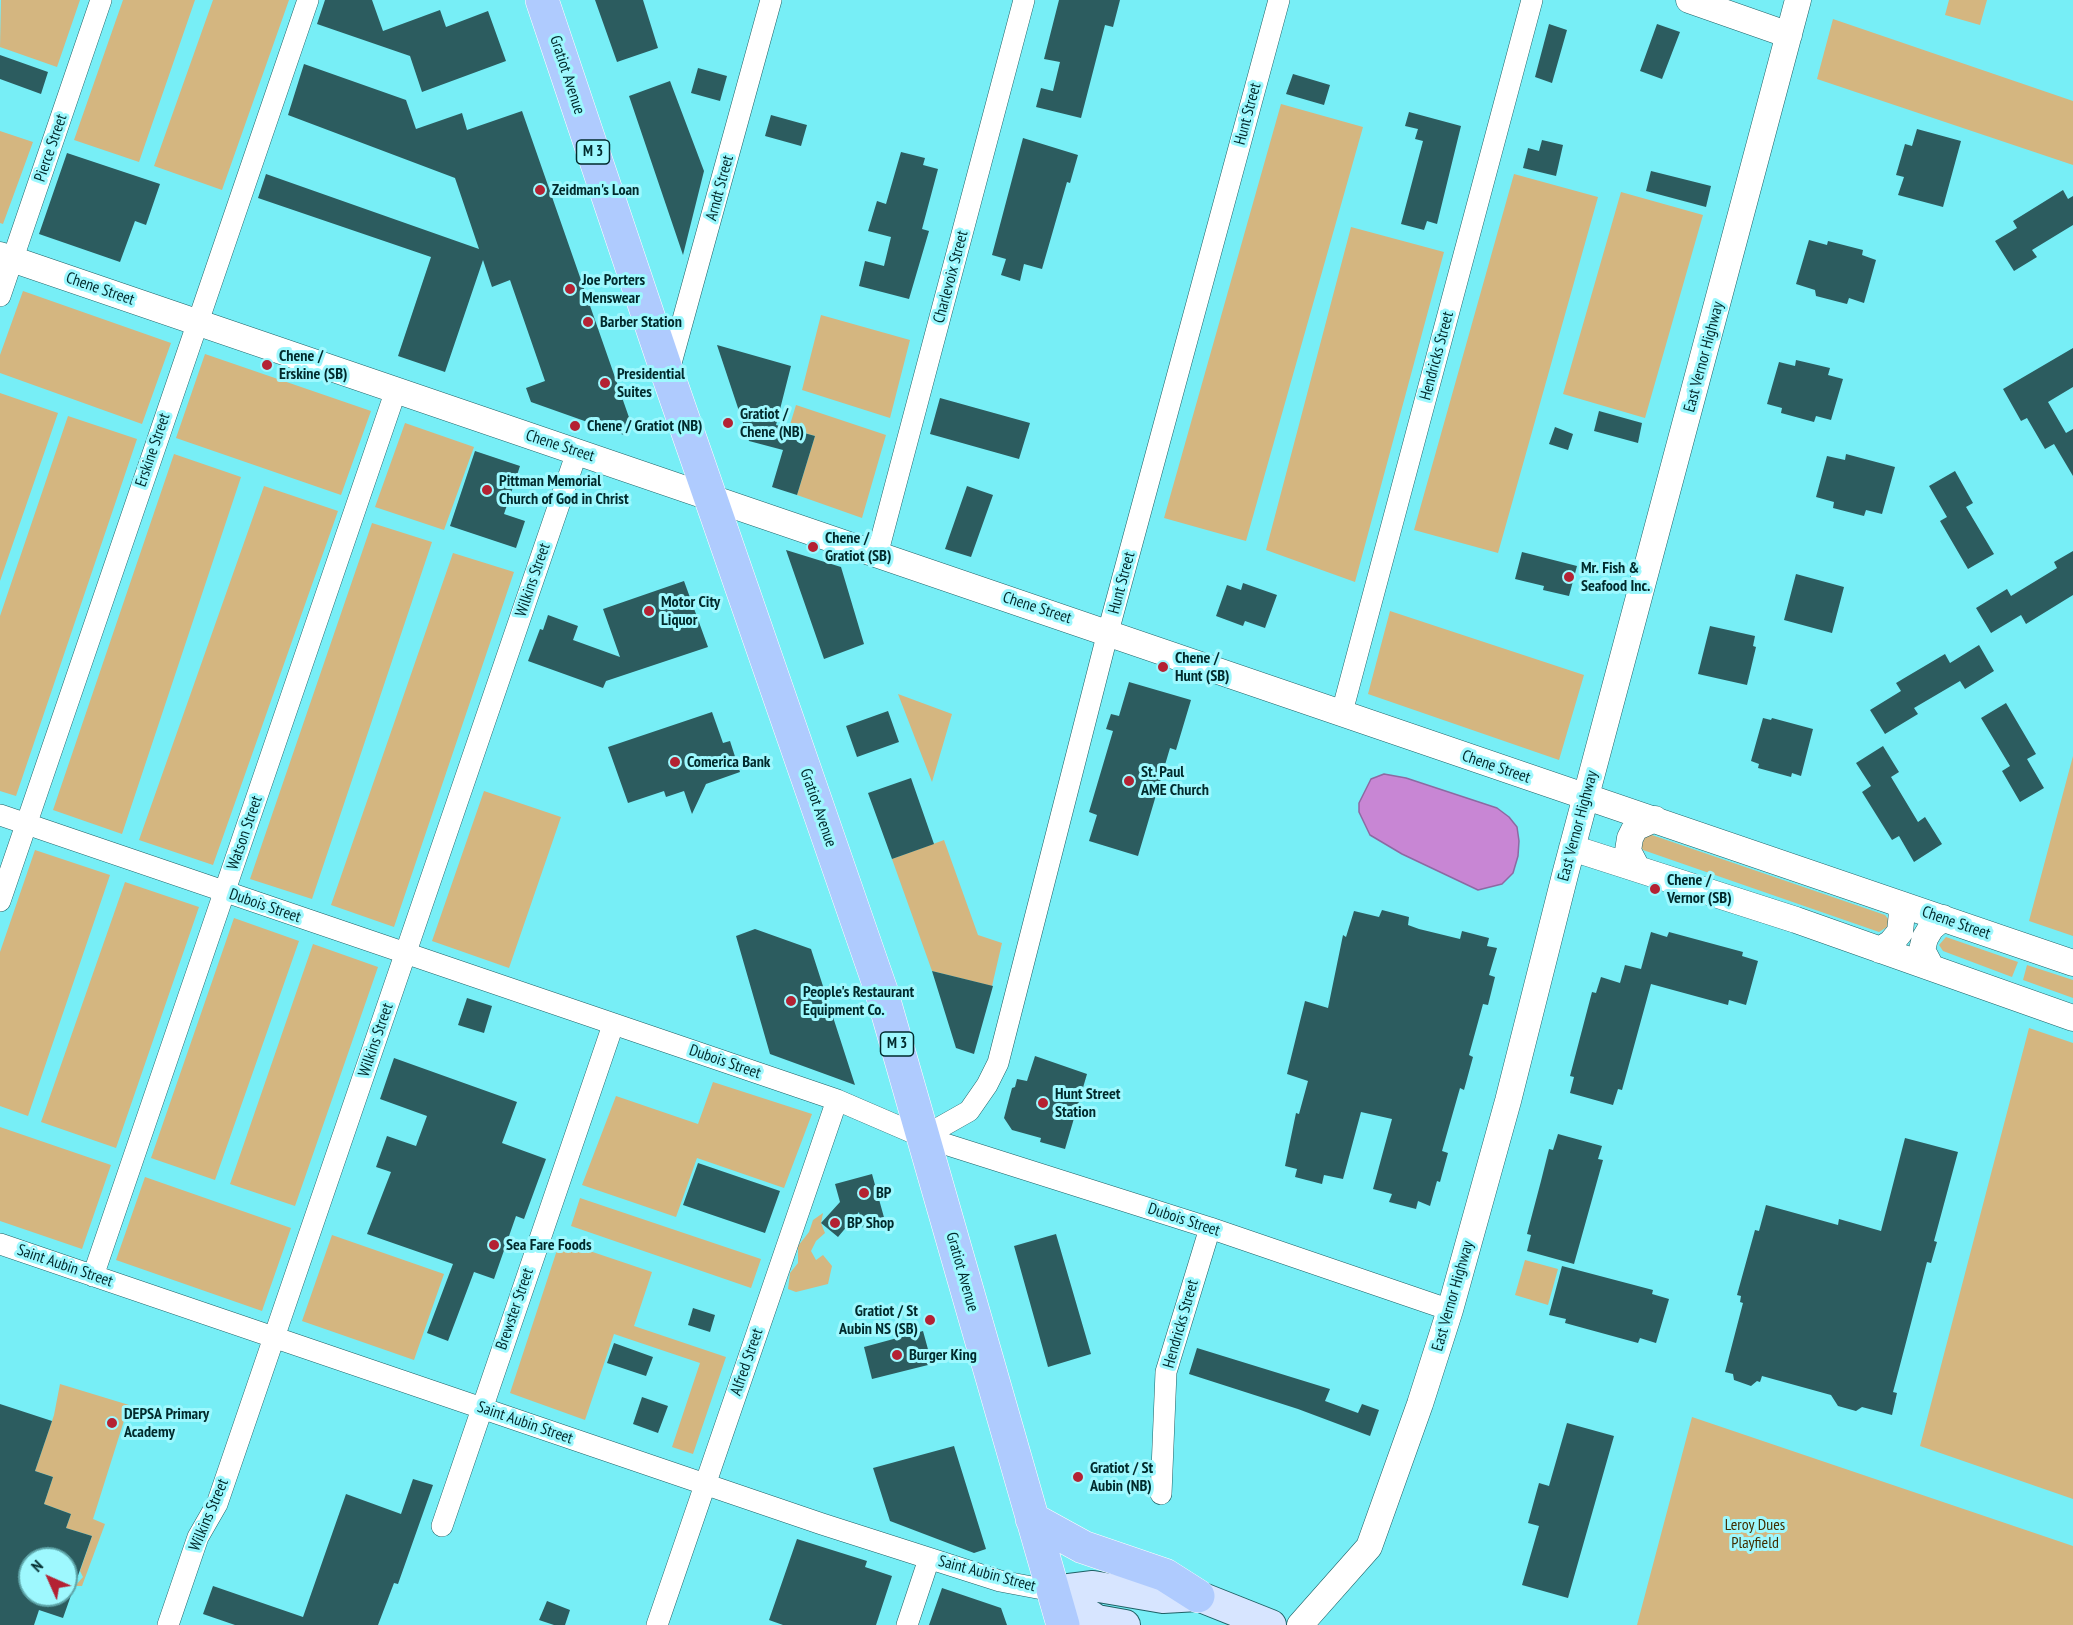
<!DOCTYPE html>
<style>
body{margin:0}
#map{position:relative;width:2073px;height:1625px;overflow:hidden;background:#77eef6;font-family:"PT Sans Narrow",sans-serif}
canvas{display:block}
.north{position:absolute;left:18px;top:1547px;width:60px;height:60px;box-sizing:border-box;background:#9ef8fe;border:2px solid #5fa6aa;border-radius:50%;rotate:315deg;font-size:16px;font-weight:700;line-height:24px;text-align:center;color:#012a2c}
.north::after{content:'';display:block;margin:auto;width:21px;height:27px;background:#b42233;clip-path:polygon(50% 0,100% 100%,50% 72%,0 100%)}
</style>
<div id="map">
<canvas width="2073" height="1625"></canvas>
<div class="north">N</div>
</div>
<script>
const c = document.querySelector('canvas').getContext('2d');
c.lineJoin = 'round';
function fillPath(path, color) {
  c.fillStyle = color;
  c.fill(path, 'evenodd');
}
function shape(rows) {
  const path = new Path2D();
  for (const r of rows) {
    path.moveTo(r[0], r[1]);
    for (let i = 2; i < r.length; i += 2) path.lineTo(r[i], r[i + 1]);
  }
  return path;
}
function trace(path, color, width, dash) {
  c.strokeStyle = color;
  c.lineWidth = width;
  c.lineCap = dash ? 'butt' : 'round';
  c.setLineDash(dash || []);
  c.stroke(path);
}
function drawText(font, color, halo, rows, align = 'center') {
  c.font = font + ' "PT Sans Narrow",sans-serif';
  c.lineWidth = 6;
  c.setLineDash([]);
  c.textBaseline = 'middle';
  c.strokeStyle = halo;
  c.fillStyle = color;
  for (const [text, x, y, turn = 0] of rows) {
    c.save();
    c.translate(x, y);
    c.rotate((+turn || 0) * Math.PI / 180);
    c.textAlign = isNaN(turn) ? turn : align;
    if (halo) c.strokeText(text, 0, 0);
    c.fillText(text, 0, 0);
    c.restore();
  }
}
fillPath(shape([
 [1,0,80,0,57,67,0,47],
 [123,0,195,0,139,162,74,140],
 [213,0,289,0,222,190,154,166],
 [1949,0,1987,0,1980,25,1945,15],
 [1833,19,2073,101,2073,165,1817,79],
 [1281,104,1363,127,1246,541,1164,518],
 [0,131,33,142,3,224,0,223],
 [1514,174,1598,197,1498,553,1414,530],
 [1621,192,1703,215,1645,418,1563,394],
 [1351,227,1444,252,1355,582,1266,550],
 [23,291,171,343,142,424,0,373,0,355],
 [821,315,910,340,890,418,802,390],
 [205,354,371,411,341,495,176,438],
 [0,393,58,413,0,581],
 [796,405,886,435,862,518,797,495,815,436,789,428],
 [68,416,137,439,16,796,0,791,0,616],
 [405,423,474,447,444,530,375,507],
 [174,454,241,477,122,834,53,810],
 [264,486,338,511,213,865,139,840],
 [372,523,432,542,312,899,250,879],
 [453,553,514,572,394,927,331,905],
 [1390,611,1584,675,1559,760,1368,694],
 [898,694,952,714,932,782],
 [2073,756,2073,936,2029,921],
 [484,791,561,817,509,968,432,941],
 [1649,834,1885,915,1889,920,1887,927,1879,932,1643,850,1640,844,1642,837],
 [944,840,978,935,1002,943,992,986,932,971,892,859],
 [35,850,110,875,28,1116,0,1106,0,952],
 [125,882,199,907,116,1148,41,1122],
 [234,918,299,941,215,1180,151,1158],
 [1946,937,2018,962,2012,977,1943,951,1939,945],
 [313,944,378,967,295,1206,230,1184],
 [2027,965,2073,980,2073,998,2023,980],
 [2029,1028,2073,1043,2073,1499,1920,1446],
 [713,1082,812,1114,784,1188,697,1158,676,1217,582,1185,616,1096,698,1124],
 [0,1127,111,1165,82,1249,0,1221],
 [145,1177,291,1228,262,1311,116,1260],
 [580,1198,761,1259,751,1288,571,1226],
 [823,1213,821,1223,825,1233,816,1241,811,1251,816,1260,823,1255,832,1266,828,1284,796,1292,788,1289,790,1273,798,1263,798,1246,809,1232,813,1220],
 [332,1235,444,1274,414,1360,302,1321],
 [560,1241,652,1272,634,1326,726,1357,693,1454,672,1447,700,1363,614,1334,585,1420,510,1393],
 [1525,1260,1558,1269,1548,1305,1515,1295],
 [60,1384,129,1405,93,1519,105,1524,82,1586,75,1586,83,1577,80,1571,92,1536,66,1528,71,1514,44,1504,53,1477,35,1471,54,1415],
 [1692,1417,2073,1546,2073,1625,1637,1625]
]), '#d4b680');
const water = shape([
 [1384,774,1406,778,1497,808,1509,817,1517,827,1519,841,1518,856,1513,873,1502,884,1478,890,1402,854,1370,835,1359,812,1359,803,1371,779,1384,774]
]);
fillPath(water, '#c886d4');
trace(water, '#8c6aa2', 1.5);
fillPath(shape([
 [325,0,372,0,383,31,440,10,446,27,488,11,506,61,422,92,410,56,317,24],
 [595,0,643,0,658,48,617,62],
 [1059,0,1120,0,1113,27,1105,25,1081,118,1036,107,1041,88,1053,91,1060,62,1044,59],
 [1549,24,1567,30,1552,83,1535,77],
 [1657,24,1680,32,1662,79,1640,71],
 [0,55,48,72,41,94,0,79],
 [304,64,406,100,416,129,462,113,467,130,522,111,632,426,624,435,531,402,526,388,545,381,510,280,492,287,483,260,445,372,398,356,431,257,258,198,266,174,479,249,455,178,288,115],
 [698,68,727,76,720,101,691,93],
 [1293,74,1330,85,1324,105,1286,94],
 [670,81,704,171,683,255,629,96],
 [1409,112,1461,126,1437,224,1427,221,1424,230,1401,224,1423,141,1415,139,1418,129,1405,126],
 [771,115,807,125,801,146,765,136],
 [1917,129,1961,141,1943,207,1898,195,1904,177,1896,175,1905,144,1912,146],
 [1023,138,1078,155,1070,183,1067,182,1042,269,1024,264,1020,281,1001,275,1006,259,992,255],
 [1542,140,1563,145,1556,176,1523,168,1528,148,1539,151],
 [901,152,925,158,923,165,938,169,922,229,929,231,909,299,859,286,865,261,884,266,891,237,868,231,877,201,886,204],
 [67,153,160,184,146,225,135,221,120,262,39,234],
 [1651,171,1711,186,1706,207,1646,191],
 [2063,190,2068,199,2073,196,2073,225,2032,250,2037,257,2014,271,1995,241,2017,228,2013,221],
 [1809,240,1827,245,1828,241,1863,250,1862,255,1876,260,1864,303,1849,298,1847,304,1816,296,1815,290,1796,284],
 [717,345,791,366,776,425,815,436,797,495,772,487,783,450,749,441],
 [2073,348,2073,387,2048,402,2066,433,2073,429,2073,476,2054,444,2045,449,2027,418,2021,421,2003,389],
 [1796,360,1830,368,1828,375,1843,379,1831,420,1816,416,1814,422,1781,413,1782,408,1767,404,1779,362,1795,366],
 [940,398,1030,423,1019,459,930,434],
 [1599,411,1642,423,1638,443,1594,431],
 [1555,427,1573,434,1568,450,1549,444],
 [475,451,520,466,504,514,525,521,516,548,450,526],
 [1846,454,1895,467,1882,514,1866,510,1864,516,1833,508,1834,502,1816,497,1827,456,1845,460],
 [1955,471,1973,503,1966,507,1994,554,1968,569,1940,521,1947,517,1929,486],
 [967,486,993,495,971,557,945,549],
 [786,550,841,567,864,644,824,659],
 [2073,551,2073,595,2026,624,2021,615,1991,633,1976,608,2007,589,2011,596,2057,568,2054,562],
 [1522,552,1577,566,1569,596,1543,590,1544,586,1515,579],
 [1796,574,1844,587,1832,633,1784,620],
 [684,581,708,647,606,681,603,688,528,661,540,629,543,630,548,615,578,626,573,640,620,657,603,609],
 [1243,583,1277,595,1265,628,1245,621,1243,626,1216,616,1227,585,1241,590],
 [1710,626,1755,636,1753,646,1756,647,1747,685,1698,674],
 [1979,645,1994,671,1965,689,1960,681,1914,708,1918,714,1885,734,1870,710,1901,691,1896,683,1945,654,1950,663],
 [1129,682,1191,700,1176,750,1170,748,1138,856,1089,841,1097,815,1089,812,1113,731,1106,729,1111,714,1119,716],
 [2006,703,2036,754,2027,759,2044,788,2020,802,2002,771,2010,766,1981,718],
 [888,711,899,742,857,757,846,726],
 [712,712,723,743,730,741,740,772,706,784,692,814,684,791,666,797,664,791,628,803,608,747],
 [1763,718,1771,720,1772,718,1813,729,1801,776,1792,773,1791,777,1758,768,1759,764,1751,761],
 [1883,746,1899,772,1891,777,1918,822,1925,817,1942,844,1914,862,1899,836,1892,840,1862,792,1871,786,1856,763],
 [911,778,934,844,892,859,868,793],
 [1382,910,1409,917,1408,925,1419,929,1460,939,1462,931,1489,938,1487,946,1497,948,1489,975,1495,977,1488,1005,1483,1004,1469,1055,1473,1057,1464,1090,1460,1088,1442,1151,1448,1153,1440,1182,1437,1181,1430,1206,1418,1201,1416,1209,1389,1202,1392,1194,1373,1189,1392,1119,1361,1112,1343,1179,1324,1175,1322,1184,1295,1177,1297,1169,1285,1166,1296,1113,1299,1114,1308,1081,1287,1074,1305,1001,1328,1008,1343,935,1346,937,1354,911,1379,917],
 [755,929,811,949,855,1085,770,1054,736,936],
 [1651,932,1667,937,1669,932,1743,952,1742,956,1758,961,1746,1005,1729,1000,1728,1005,1651,984,1622,1090,1618,1089,1613,1105,1570,1093,1574,1077,1570,1076,1592,992,1596,993,1601,977,1620,983,1625,965,1641,969],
 [932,971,993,986,974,1054,956,1048],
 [467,998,492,1006,484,1033,458,1025],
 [1035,1056,1087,1074,1065,1149,1040,1142,1041,1138,1012,1130,1004,1118,1012,1088,1015,1087,1017,1079,1027,1081],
 [394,1058,517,1102,502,1143,546,1159,524,1219,516,1216,494,1279,474,1272,448,1341,427,1333,453,1264,367,1234,391,1172,376,1167,387,1136,416,1146,427,1116,380,1099],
 [1558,1134,1602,1146,1598,1159,1603,1160,1574,1264,1527,1251,1531,1235,1527,1234,1541,1181,1549,1149,1553,1150],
 [1905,1138,1958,1152,1934,1241,1937,1242,1931,1263,1927,1262,1893,1392,1897,1393,1892,1415,1862,1407,1856,1411,1838,1406,1831,1395,1762,1376,1760,1382,1757,1381,1751,1386,1734,1380,1733,1374,1725,1372,1743,1303,1740,1302,1741,1296,1737,1295,1755,1230,1759,1231,1766,1205,1838,1225,1839,1219,1881,1231],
 [698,1163,780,1191,765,1233,683,1205],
 [872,1174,885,1221,863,1228,859,1212,838,1237,821,1223,840,1202,835,1184],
 [1056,1234,1091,1354,1048,1367,1014,1246],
 [1562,1266,1653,1290,1652,1294,1669,1299,1656,1343,1640,1338,1638,1343,1565,1323,1566,1319,1549,1315],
 [693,1308,715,1315,710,1332,688,1325],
 [923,1331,932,1364,872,1379,864,1347],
 [614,1343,653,1357,646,1376,607,1363],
 [1197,1348,1330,1389,1325,1401,1358,1413,1362,1404,1379,1410,1370,1436,1298,1409,1189,1374],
 [642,1397,668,1406,658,1433,633,1424],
 [0,1404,52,1421,35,1471,53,1477,44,1504,71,1514,66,1528,92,1536,63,1618,39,1610,34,1625,0,1625],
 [30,1559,66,1559,66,1595,30,1595],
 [1567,1423,1614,1436,1568,1598,1522,1585,1539,1526,1528,1523,1539,1483,1549,1486],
 [954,1446,986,1549,974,1553,890,1521,873,1468],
 [413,1479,433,1485,398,1584,394,1583,378,1625,235,1625,203,1614,213,1586,303,1617,346,1494,401,1514],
 [797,1539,867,1561,865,1567,892,1576,876,1625,783,1625,769,1620],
 [942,1588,1001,1608,1007,1625,929,1625],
 [547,1601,570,1610,565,1625,554,1625,539,1620]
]), '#2c5c5f');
const minor = shape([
 [0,296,101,0],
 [668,374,771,0],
 [877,555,1024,0],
 [1342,712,1532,0],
 [0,815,837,1100,923,1137,1210,1228,1450,1310],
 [0,901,308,0],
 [923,1137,969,1111,987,1085,998,1063,1108,632,1279,0],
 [0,1244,822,1524,1000,1581,1053,1591],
 [93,1276,396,390],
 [1161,1494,1166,1372,1210,1228],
 [442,1526,613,1025],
 [168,1625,198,1537,217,1504,577,452],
 [657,1625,837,1100],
 [907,1625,929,1559]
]);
const tertiary = shape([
 [1689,0,1789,35],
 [0,255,2073,963],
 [1572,848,1796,920,2073,1018],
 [1637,868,1628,851,1630,838,1635,828,1655,819],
 [1880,950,1891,943,1900,932,1902,912,1898,904],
 [1931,967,1922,950,1925,938,1931,928,1943,918],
 [1300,1625,1369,1547,1420,1404,1450,1310,1508,1101,1566,871,1798,0]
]);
const secondary = shape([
 [1053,1591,1093,1586,1163,1598,1198,1596,1271,1625],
 [1053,1591,1097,1620,1125,1625]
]);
const primary = shape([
 [542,0,668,375,881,990,1063,1625],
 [1032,1519,1083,1547,1165,1575,1198,1596]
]);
trace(minor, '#1f6065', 22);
trace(tertiary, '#1f6065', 27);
trace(secondary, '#1f6065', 32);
trace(primary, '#fff', 34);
trace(minor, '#fff', 21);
trace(tertiary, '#fff', 26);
trace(secondary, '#d7e5ff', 30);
trace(primary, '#afcbfe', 33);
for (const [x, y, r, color] of [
 [540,190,6,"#b42233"],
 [570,289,6,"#b42233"],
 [588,322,6,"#b42233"],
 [267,365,6,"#b42233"],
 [605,383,6,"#b42233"],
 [728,423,6,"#b42233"],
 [575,426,6,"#b42233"],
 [487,490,6,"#b42233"],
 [813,547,6,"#b42233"],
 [1569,577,6,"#b42233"],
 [649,611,6,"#b42233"],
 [1163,667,6,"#b42233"],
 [675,762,6,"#b42233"],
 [1129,781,6,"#b42233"],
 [1655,889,6,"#b42233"],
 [791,1001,6,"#b42233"],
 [1043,1103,6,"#b42233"],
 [864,1193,6,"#b42233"],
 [835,1223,6,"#b42233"],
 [494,1245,6,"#b42233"],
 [930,1320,6,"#b42233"],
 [897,1355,6,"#b42233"],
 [112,1423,6,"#b42233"],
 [1078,1477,6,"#b42233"]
]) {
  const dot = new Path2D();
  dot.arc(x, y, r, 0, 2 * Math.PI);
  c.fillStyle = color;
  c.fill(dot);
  trace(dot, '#9ef8fe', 2);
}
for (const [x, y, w] of [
 [593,152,33],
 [897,1044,33]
]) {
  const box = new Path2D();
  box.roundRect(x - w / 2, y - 12, w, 24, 4.5);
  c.fillStyle = '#9ef8fe';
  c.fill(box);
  trace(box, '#012a2c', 1.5);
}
drawText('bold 15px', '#012a2c', null, [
 ["M 3",593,152],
 ["M 3",897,1044]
]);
drawText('16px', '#012a2c', '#9ef8fe', [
 ["Gratiot Avenue",567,75,72],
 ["Hunt Street",1248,114,-75],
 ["Pierce Street",51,148,-71],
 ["Arndt Street",720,188,-75],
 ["Charlevoix Street",951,277,-75],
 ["Chene Street",100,289,19],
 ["Hendricks Street",1437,356,-75],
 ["East Vernor Highway",1704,357,-75],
 ["Chene Street",560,446,18],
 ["Erskine Street",153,450,-71],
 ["Wilkins Street",533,580,-71],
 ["Hunt Street",1122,583,-75],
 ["Chene Street",1037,608,18],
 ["Chene Street",1496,767,19],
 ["Gratiot Avenue",818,808,71],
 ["East Vernor Highway",1578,826,-75],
 ["Watson Street",245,833,-71],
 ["Dubois Street",265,906,19],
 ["Chene Street",1956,923,19],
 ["Wilkins Street",376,1040,-71],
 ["Dubois Street",725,1062,19],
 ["Dubois Street",1184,1220,18],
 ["Saint Aubin Street",65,1266,19],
 ["Gratiot Avenue",962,1272,74],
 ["East Vernor Highway",1453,1296,-74],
 ["Brewster Street",515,1309,-71],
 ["Hendricks Street",1181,1324,-74],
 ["Alfred Street",747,1362,-71],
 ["Saint Aubin Street",525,1423,19],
 ["Wilkins Street",209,1515,-67],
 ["Saint Aubin Street",987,1574,15]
]);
drawText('bold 16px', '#012a2c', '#9ef8fe', [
 ["Zeidman's Loan",552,190],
 ["Joe Porters",582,280],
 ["Menswear",582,298],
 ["Barber Station",600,322],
 ["Chene /",279,356],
 ["Erskine (SB)",279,374],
 ["Presidential",617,374],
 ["Suites",617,392],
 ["Gratiot /",740,414],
 ["Chene (NB)",740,432],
 ["Chene / Gratiot (NB)",587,426],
 ["Pittman Memorial",499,481],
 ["Church of God in Christ",499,499],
 ["Chene /",825,538],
 ["Gratiot (SB)",825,556],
 ["Mr. Fish &",1581,568],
 ["Seafood Inc.",1581,586],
 ["Motor City",661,602],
 ["Liquor",661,620],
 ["Chene /",1175,658],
 ["Hunt (SB)",1175,676],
 ["Comerica Bank",687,762],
 ["St. Paul",1141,772],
 ["AME Church",1141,790],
 ["Chene /",1667,880],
 ["Vernor (SB)",1667,898],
 ["People's Restaurant",803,992],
 ["Equipment Co.",803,1010],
 ["Hunt Street",1055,1094],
 ["Station",1055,1112],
 ["BP",876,1193],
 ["BP Shop",847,1223],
 ["Sea Fare Foods",506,1245],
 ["Gratiot / St",918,1311,"right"],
 ["Aubin NS (SB)",918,1329,"right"],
 ["Burger King",909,1355],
 ["DEPSA Primary",124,1414],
 ["Academy",124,1432],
 ["Gratiot / St",1090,1468],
 ["Aubin (NB)",1090,1486]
], 'left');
drawText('16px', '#412d01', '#9ef8fe', [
 ["Leroy Dues",1755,1525],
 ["Playfield",1755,1543]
]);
</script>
